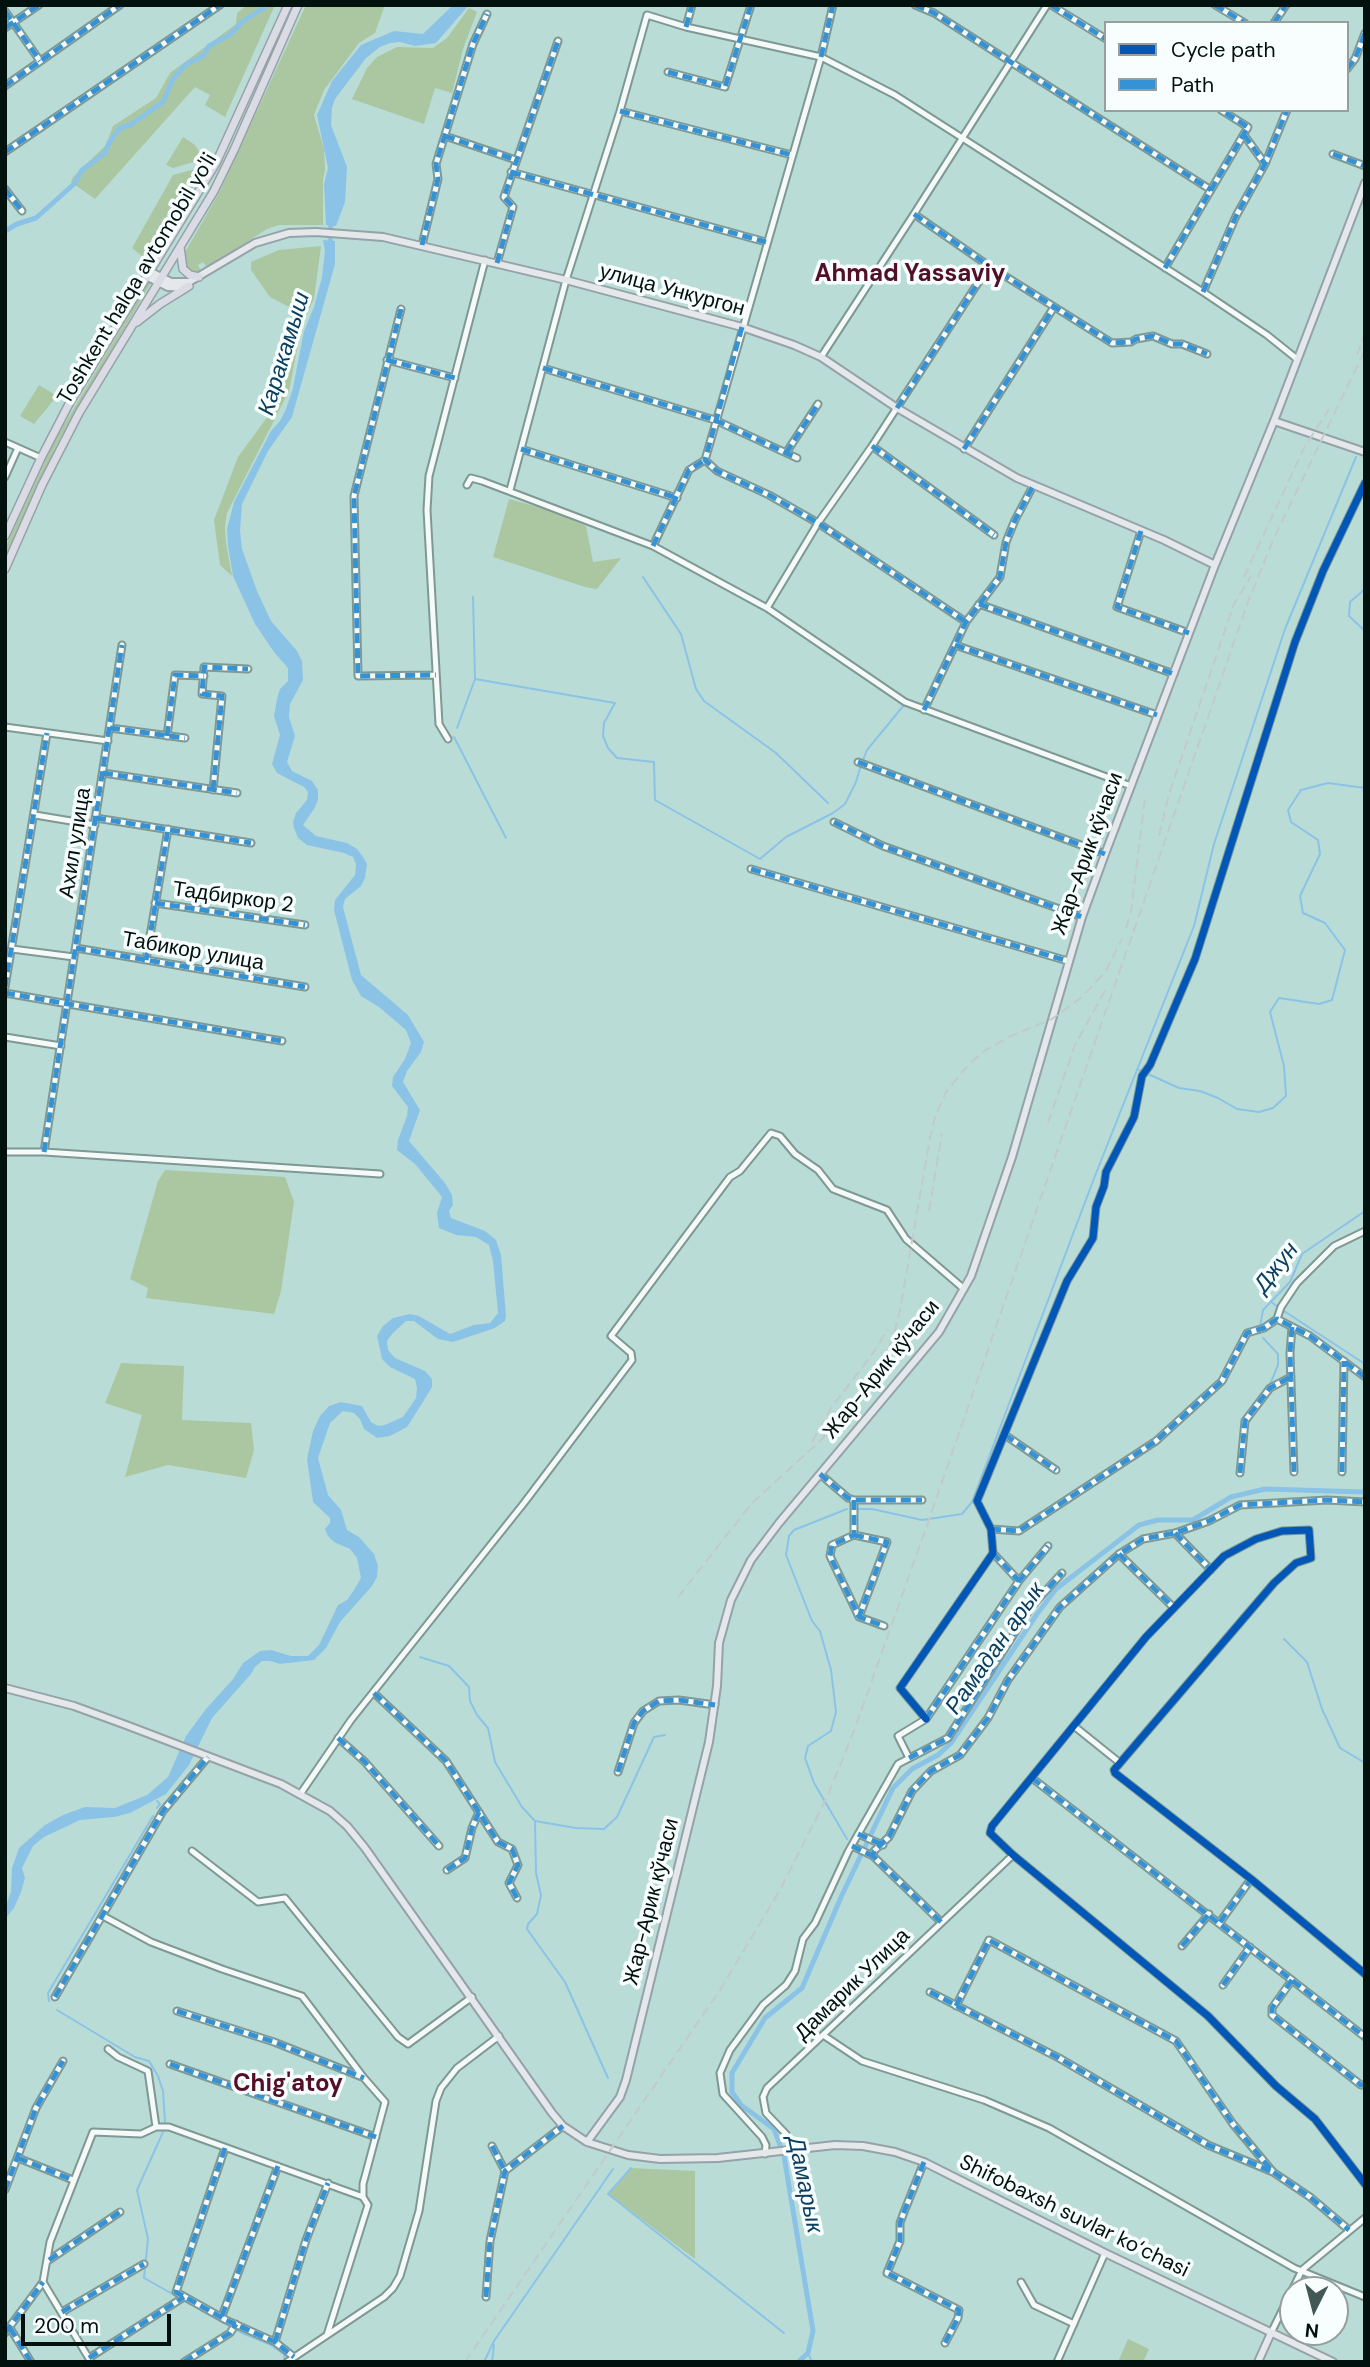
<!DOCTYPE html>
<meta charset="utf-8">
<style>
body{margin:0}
#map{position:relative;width:1370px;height:2367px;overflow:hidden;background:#badcd7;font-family:"DM Sans",sans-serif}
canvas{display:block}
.frame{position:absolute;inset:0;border:7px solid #00110e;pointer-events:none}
.legend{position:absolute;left:1104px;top:21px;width:245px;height:91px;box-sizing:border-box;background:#f8fefd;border:2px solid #959f9d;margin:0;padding:9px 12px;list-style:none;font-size:21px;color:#00110e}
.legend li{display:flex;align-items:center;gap:14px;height:35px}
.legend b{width:35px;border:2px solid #959f9d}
.north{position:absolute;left:1279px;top:2276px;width:70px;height:70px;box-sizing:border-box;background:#f8fefd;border:2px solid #959f9d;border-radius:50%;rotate:186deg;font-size:19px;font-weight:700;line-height:28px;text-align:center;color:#00110e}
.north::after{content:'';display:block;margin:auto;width:24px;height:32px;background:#415854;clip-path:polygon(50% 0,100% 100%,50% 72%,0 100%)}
.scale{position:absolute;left:21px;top:2314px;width:150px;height:32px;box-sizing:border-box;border:4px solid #00110e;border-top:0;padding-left:9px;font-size:21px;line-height:24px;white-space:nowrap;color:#00110e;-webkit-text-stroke:5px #f8fefd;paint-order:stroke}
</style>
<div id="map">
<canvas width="1370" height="2367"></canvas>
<div class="frame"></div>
<ul class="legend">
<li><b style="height:9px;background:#0057b8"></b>Cycle path</li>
<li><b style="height:9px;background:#3692d2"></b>Path</li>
</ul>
<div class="north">N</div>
<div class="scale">200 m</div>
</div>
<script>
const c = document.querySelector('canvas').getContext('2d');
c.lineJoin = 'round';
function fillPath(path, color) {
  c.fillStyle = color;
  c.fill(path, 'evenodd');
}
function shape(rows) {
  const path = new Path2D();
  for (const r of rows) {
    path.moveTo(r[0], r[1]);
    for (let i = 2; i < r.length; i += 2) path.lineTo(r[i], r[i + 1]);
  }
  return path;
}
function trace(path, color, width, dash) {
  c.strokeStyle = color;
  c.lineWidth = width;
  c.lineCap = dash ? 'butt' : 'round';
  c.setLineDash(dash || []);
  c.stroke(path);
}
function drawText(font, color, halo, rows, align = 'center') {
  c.font = font + ' "DM Sans",sans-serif';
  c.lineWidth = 7;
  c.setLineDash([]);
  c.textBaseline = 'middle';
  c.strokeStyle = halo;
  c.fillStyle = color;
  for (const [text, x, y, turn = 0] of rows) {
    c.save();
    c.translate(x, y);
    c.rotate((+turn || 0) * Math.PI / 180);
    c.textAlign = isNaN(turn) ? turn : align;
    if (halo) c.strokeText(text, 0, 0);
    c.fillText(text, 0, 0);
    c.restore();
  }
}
fillPath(shape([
 [247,5,275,5,225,117,205,105,210,95,195,87,95,199,71,182,73,177,106,145,113,126,156,98,170,73,236,24,237,13],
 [306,5,385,5,375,33,359,43,324,90,314,115,324,149,325,170,323,180,323,225,279,225,267,229,207,268,203,262,198,265,201,271,190,271,185,265,184,254,219,193],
 [469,8,477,12,463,49,452,93,435,88,424,124,352,99,367,68,377,57,397,47,433,48,447,38],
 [183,137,195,145,204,159,173,168,166,165],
 [195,169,200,173,201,178,175,208,146,256,143,257,132,248,173,175],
 [321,246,314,299,301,328,289,391,227,513,225,527,226,543,232,576,220,565,214,520,238,457,271,412,293,309,270,297,251,270,251,262,279,250],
 [149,282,151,283,58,442,5,558,5,548,55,440],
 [39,385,57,396,34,424,20,416],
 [509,499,552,511,586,526,593,562,621,558,597,589,585,587,493,557],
 [165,1170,285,1177,294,1202,281,1291,274,1314,146,1298,148,1288,130,1279,158,1181],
 [121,1363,184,1366,182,1420,251,1423,254,1450,246,1478,168,1465,125,1477,142,1415,105,1403],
 [631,2168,695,2171,695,2259,608,2194],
 [1128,2339,1149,2349,1143,2362,1118,2362]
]), '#aac7a1');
fillPath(shape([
 [453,5,469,5,436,43,415,46,400,42,390,43,380,47,366,58,335,99,332,108,331,125,347,167,345,202,336,226,326,225,324,184,328,168,317,115,332,81,361,45,394,31,423,34],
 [323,240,335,241,335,264,292,417,268,451,242,504,240,531,242,549,257,591,271,621,297,651,302,661,303,680,290,704,289,717,295,736,287,762,292,771,312,781,318,790,318,800,314,809,303,825,316,836,347,843,357,849,363,857,367,864,365,878,361,886,345,899,343,907,361,975,408,1015,424,1042,421,1052,407,1071,403,1082,420,1110,409,1141,445,1183,452,1195,453,1205,449,1211,451,1218,485,1231,496,1240,501,1255,506,1316,505,1321,495,1328,453,1342,438,1339,414,1321,406,1321,392,1334,387,1341,388,1350,395,1358,425,1371,432,1379,432,1387,421,1405,407,1427,390,1436,377,1438,364,1429,360,1419,354,1413,343,1411,330,1423,318,1458,328,1495,341,1510,347,1530,359,1537,374,1554,378,1566,377,1577,372,1586,340,1622,326,1648,314,1660,280,1664,270,1661,262,1661,255,1667,251,1674,212,1718,189,1765,166,1794,130,1813,114,1817,80,1820,44,1837,33,1846,22,1868,25,1878,21,1892,14,1908,5,1919,5,1907,11,1892,12,1868,19,1848,45,1825,63,1815,85,1807,115,1808,147,1795,168,1777,186,1736,206,1709,233,1679,243,1663,260,1651,271,1650,291,1656,308,1656,319,1645,338,1605,347,1600,354,1590,361,1578,357,1558,350,1549,334,1542,328,1536,325,1529,330,1523,330,1518,313,1502,307,1459,313,1431,320,1416,329,1406,341,1402,362,1406,371,1422,378,1426,385,1425,403,1417,416,1398,417,1388,415,1379,390,1367,382,1359,377,1336,383,1326,393,1318,410,1314,419,1316,450,1334,474,1325,490,1323,498,1313,493,1261,489,1245,476,1237,456,1235,439,1228,437,1213,442,1197,415,1164,397,1150,398,1140,407,1116,408,1107,392,1086,393,1077,405,1059,411,1043,406,1030,379,1007,361,996,352,980,334,910,335,900,355,875,356,864,353,857,344,853,307,845,298,838,294,828,293,822,296,813,307,800,308,792,304,787,277,773,272,764,280,735,274,716,277,699,280,689,288,681,288,668,274,652,255,624,233,576,228,546,227,529,234,502,271,431,280,421,286,409,293,388,304,331,314,307,322,277,325,251]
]), '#8bc3e7');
trace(shape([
 [1364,441,1365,439],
 [643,577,681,634,696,689,704,701,776,753,828,803],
 [1365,589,1350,602,1349,616,1365,631],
 [475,679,615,703,604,723,603,736,608,748,617,758,654,762,655,800,760,859,786,837,833,813,845,804,856,782,861,765],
 [457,728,475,679,473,597],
 [454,737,506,838],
 [863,760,867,750,904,705],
 [1139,1070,1179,1088,1200,1091,1218,1098,1237,1109,1259,1112,1273,1108,1286,1096,1284,1066,1270,1012,1279,998,1319,1004,1332,1000,1345,950,1325,923,1303,913,1300,896,1320,854,1318,840,1291,822,1288,810,1301,790,1328,783,1365,788],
 [1270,1301,1278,1307],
 [1284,1311,1365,1364],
 [1260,1327,1263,1310,1290,1282,1302,1254,1365,1211],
 [1263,1338,1278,1354,1278,1365,1269,1387],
 [847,1509,794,1530,789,1536,786,1555,812,1621,820,1631,831,1670,836,1712,831,1731,808,1746,805,1758,814,1783,847,1839],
 [857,1509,872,1509,922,1520,962,1514,972,1502,1093,1181,1194,926,1214,844,1285,629,1356,457],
 [1284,1639,1307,1662,1322,1709,1340,1748,1365,1763],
 [420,1657,449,1666,469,1687,470,1701,477,1715,488,1728,495,1762,522,1807,535,1821,576,1828,604,1829,617,1817,654,1737,665,1735],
 [157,1801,160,1804,157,1808],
 [535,1822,536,1873,541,1895,537,1914,528,1924,527,1929,565,1982,608,2078],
 [49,2001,48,1993,153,1816],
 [57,2010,135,2057,149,2061,158,2076,163,2091,165,2122],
 [163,2132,137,2190,148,2239,144,2278,178,2297],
 [631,2168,608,2194,784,2333],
 [183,2300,242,2333,269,2344,284,2354,285,2362],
 [808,2353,812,2362],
 [484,2362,494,2341,613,2169],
 [492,2362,494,2345]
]), '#8bc3e7', 2);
trace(shape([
 [5,231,17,224,36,218,74,184,82,170,105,153,109,143,120,128,130,125,163,102,173,79,185,65,203,56,209,46,231,34,242,22,265,7],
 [330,247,331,218],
 [798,2362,808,2353,813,2331,784,2156,774,2129,741,2105,732,2092,732,2073,765,2018,802,1988,842,1895,893,1788,912,1769,938,1755,951,1743,1037,1614,1056,1589,1139,1525,1158,1520,1193,1520,1231,1497,1265,1489,1365,1492]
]), '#8bc3e7', 5);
const minor = shape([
 [833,5,821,57,705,460,717,471,769,495,818,523,966,622],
 [915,5,934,13,1211,190],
 [1051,5,1106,39],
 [1215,5,1245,23],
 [5,11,40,61],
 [1274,23,1286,5],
 [686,27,692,5],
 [5,28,39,5],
 [1347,69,1355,59,1365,33],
 [668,72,725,87,751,5],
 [5,86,120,5],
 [620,111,792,155],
 [1244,135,1265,164],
 [445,136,516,160],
 [5,152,220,5],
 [1333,154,1365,166],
 [511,172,766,242],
 [5,189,22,211],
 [914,214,989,266,1112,343,1131,342,1136,339,1153,336,1172,344,1182,344,1207,354],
 [422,245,438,179,436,164,473,44,487,14],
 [497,263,513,207,504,197,558,41],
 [1165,268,1248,127,1221,110],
 [1203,292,1236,216,1265,164,1287,110],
 [401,309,354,496,358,676,436,675],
 [821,357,914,214,1047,5],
 [387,360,455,378],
 [543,368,715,420,797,458],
 [5,442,41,458],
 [872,446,994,535],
 [521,449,677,498],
 [964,449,1054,307],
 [786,453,818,404],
 [5,477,18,448],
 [467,485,471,478,482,481,653,546,767,608,905,702,1131,786],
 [510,490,566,280,620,111,647,15,686,27,821,57,895,95,1203,292,1267,335,1297,359],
 [1141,531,1117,607,1189,633],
 [653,546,689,470,705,460],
 [979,604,1174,674],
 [767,608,818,523,872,446,989,266],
 [955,645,1157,715],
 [924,710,966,622,1000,577,1006,542,1015,520,1033,486],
 [5,727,108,741],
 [110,728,185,738],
 [167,736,175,675,204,676],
 [448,739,439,724,427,510,429,476,485,260],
 [858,762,1105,854],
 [103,773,237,793],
 [213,790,222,696,202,694,204,667,248,669],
 [35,815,95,825],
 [96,818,251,843],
 [834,822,883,846,1082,917],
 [751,869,1068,961],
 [155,903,305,925],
 [76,948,305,987],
 [12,949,74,957],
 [146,960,168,829],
 [5,987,47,733],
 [5,993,282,1041],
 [5,1037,61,1046],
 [5,1152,44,1152,380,1174],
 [44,1152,122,645],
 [1277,1319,1310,1336,1365,1377],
 [1292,1327,1290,1353,1294,1472],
 [1005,1435,1056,1470],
 [1342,1472,1344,1361],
 [1240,1473,1245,1421,1270,1388,1291,1377],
 [820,1474,848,1498,854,1500,922,1500],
 [854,1500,854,1535,832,1545,830,1556,859,1617,884,1626],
 [991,1529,1019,1531,1156,1441,1222,1381,1247,1333,1264,1328,1277,1319,1281,1307,1297,1283,1334,1246,1365,1231],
 [1175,1533,1211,1570],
 [854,1535,887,1542,859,1617],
 [993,1553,1019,1581],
 [1119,1554,1174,1608],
 [374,1693,446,1761,498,1842,512,1849,518,1865,509,1883,517,1898],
 [926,1719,900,1688,993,1553,991,1529,977,1501,1067,1281,1093,1238,1096,1207,1104,1186,1106,1172,1134,1117,1142,1076,1150,1065,1195,959,1295,642,1323,571,1365,483],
 [1074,1726,1120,1763],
 [338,1738,364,1761,439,1846],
 [909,1758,898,1736,926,1719,1019,1581,1048,1546],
 [618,1772,634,1723,643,1711,659,1701,679,1700,715,1705],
 [1032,1778,1365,2037],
 [301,1793,351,1720,524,1503,632,1360,631,1353,611,1336,730,1177,740,1171,771,1133,780,1136,795,1154,818,1170,833,1189,887,1210,906,1239,964,1289],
 [858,1834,883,1845],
 [852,1846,873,1856],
 [192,1851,258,1902,285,1898,398,2037,408,2044,472,1997],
 [447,1870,465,1858,472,1828,479,1812],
 [103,1916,151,1942,222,1969,302,1996,364,2078,385,2102,363,2184,363,2197,368,2205,327,2335],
 [941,1922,873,1856,874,1851,889,1837,912,1791,931,1771,960,1755,988,1718,1008,1680,1060,1607,1119,1554,1143,1539,1175,1533,1209,1521,1240,1505,1327,1500,1365,1502],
 [1220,1922,1251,1879],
 [1182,1946,1209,1914],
 [1365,1974,1251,1879,1115,1773,1114,1770,1274,1583,1296,1563,1311,1558,1309,1530,1282,1531,1256,1539,1224,1556,1146,1637,992,1826,990,1833,1013,1855,1208,2016,1276,2086,1315,2119,1365,2184],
 [1292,1980,1272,2008,1272,2015,1361,2085,1365,2085],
 [1223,1985,1250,1947],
 [930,1992,1059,2058,1208,2145,1273,2172],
 [55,1997,163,1811,208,1757],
 [956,2006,989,1940,1176,2041,1233,2124,1273,2172,1310,2197,1349,2230],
 [177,2011,274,2042,362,2077],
 [823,2035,862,2061,984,2100,1049,2128,1294,2268,1365,2297],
 [108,2049,118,2057,148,2071,156,2127],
 [170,2064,376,2137],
 [492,2146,505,2171],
 [225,2148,176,2292,226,2320,275,2342,294,2357],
 [794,2150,786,2134,766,2113,763,2097,767,2088,1013,1855],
 [765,2154,766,2145,762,2137,723,2094,720,2073,730,2050,763,2005,786,1985,795,1971,803,1939,815,1923,848,1852,898,1764,948,1738,1031,1607,1062,1573],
 [18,2158,73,2180],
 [924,2162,904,2212,900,2223,900,2241,887,2273,959,2310,958,2318,945,2343],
 [5,2190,36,2108,63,2061],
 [49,2260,120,2212],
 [43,2282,91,2362],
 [1021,2282,1034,2305,1074,2324],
 [486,2297,490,2241,505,2171,563,2126],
 [62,2312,144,2264],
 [222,2316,278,2166],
 [10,2328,31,2362],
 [5,2333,43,2282,50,2242,93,2132,141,2134,156,2127,169,2127,363,2197],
 [1271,2333,1302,2270,1365,2218],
 [275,2342,306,2240,328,2183],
 [89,2358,184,2297],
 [184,2362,230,2333,236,2324],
 [287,2362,384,2297,393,2288,400,2276,419,2211,436,2101,441,2088,457,2068,499,2036],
 [1057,2362,1105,2253]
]);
const major = shape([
 [151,272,171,282,189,282,255,243,289,233,316,232,383,237,566,280,742,327,794,345,821,357,897,408,1017,478,1164,540,1215,565],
 [148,277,168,287,185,288],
 [1274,421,1365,452],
 [5,1688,74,1706,126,1725,281,1784,330,1811,347,1826,365,1848,552,2113,563,2126,587,2142,628,2155,660,2159,718,2158,835,2145,863,2146,895,2152,924,2162,1105,2253,1333,2362],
 [587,2142,620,2097,626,2080,709,1742,717,1686,719,1643,731,1600,751,1560,779,1523,939,1332,971,1276,1012,1157,1082,917,1105,854,1215,565,1274,421,1365,183],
 [1258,2362,1271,2333]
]);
const highway = shape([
 [180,247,183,269,190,275,199,277],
 [137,322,160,304,189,286],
 [5,536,41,458,69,404,216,163,288,5],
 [5,569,42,485,79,413,214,191,234,150,298,5]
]);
trace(minor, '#7e9894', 9);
trace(major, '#95a2a8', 10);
trace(highway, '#95a2a8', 10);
trace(minor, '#f5faf9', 5);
trace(major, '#e4e8eb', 6);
trace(highway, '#dadbe4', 7);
trace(shape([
 [1357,355,1365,333],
 [1244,577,1304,448,1329,409],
 [1159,836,1169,794,1234,604,1251,576],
 [1126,928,1131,911,1145,798],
 [1048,1123,1075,1045,1106,989],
 [929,1211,942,1133],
 [812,1442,831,1408,871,1356,888,1329],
 [678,1597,752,1503,821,1440,874,1378,881,1368,895,1330,900,1310,930,1138,935,1117,946,1092,969,1064,984,1051,1013,1035,1052,1019,1082,997,1105,972,1122,939],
 [465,2362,720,1990,780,1890,827,1797,854,1731,926,1528,1248,602,1274,538,1365,350]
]), '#c1cbc9', 2, [10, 5]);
trace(shape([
 [915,5,934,13,1211,190],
 [1051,5,1106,39],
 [1215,5,1245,23],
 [5,11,40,61],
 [1274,23,1286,5],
 [686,27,692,5],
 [5,28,39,5],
 [821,57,833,5],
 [1347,69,1355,59,1365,33],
 [668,72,725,87,751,5],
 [5,86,120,5],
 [620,111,792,155],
 [1244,135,1265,164],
 [445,136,516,160],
 [5,152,220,5],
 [1333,154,1365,166],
 [511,172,766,242],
 [5,189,22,211],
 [914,214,989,266,1112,343,1131,342,1136,339,1153,336,1172,344,1182,344,1207,354],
 [422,245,438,179,436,164,473,44,487,14],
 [497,263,513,207,504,197,558,41],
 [1165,268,1248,127,1221,110],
 [1203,292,1236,216,1265,164,1287,110],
 [401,309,354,496,358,676,436,675],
 [742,327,705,460,717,471,769,495,818,523,966,622],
 [387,360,455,378],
 [543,368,715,420,797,458],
 [897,408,989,266],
 [872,446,994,535],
 [521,449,677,498],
 [964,449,1054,307],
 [786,453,818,404],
 [1141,531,1117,607,1189,633],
 [653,546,689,470,705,460],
 [979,604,1174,674],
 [955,645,1157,715],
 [924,710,966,622,1000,577,1006,542,1015,520,1033,486],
 [110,728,185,738],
 [167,736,175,675,204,676],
 [858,762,1105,854],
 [103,773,237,793],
 [213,790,222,696,202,694,204,667,248,669],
 [96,818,251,843],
 [834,822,883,846,1082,917],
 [751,869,1068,961],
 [155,903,305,925],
 [76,948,305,987],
 [146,960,168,829],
 [5,987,47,733],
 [5,993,282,1041],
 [44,1152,122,645],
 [1292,1327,1290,1353,1294,1472],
 [1005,1435,1056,1470],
 [1342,1472,1344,1361],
 [1240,1473,1245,1421,1270,1388,1291,1377],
 [820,1474,848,1498,854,1500,922,1500],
 [854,1500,854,1535,832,1545,830,1556,859,1617,884,1626],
 [991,1529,1019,1531,1156,1441,1222,1381,1247,1333,1264,1328,1277,1319,1310,1336,1365,1377],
 [1175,1533,1211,1570],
 [854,1535,887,1542,859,1617],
 [993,1553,1019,1581],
 [1119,1554,1174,1608],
 [374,1693,446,1761,498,1842,512,1849,518,1865,509,1883,517,1898],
 [926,1719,1019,1581,1048,1546],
 [338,1738,364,1761,439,1846],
 [909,1758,948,1738,1031,1607,1062,1573],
 [618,1772,634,1723,643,1711,659,1701,679,1700,715,1705],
 [1032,1778,1365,2037],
 [858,1834,883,1845],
 [852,1846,873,1856],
 [447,1870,465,1858,472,1828,479,1812],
 [941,1922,873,1856,874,1851,889,1837,912,1791,931,1771,960,1755,988,1718,1008,1680,1060,1607,1119,1554,1143,1539,1175,1533,1209,1521,1240,1505,1327,1500,1365,1502],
 [1220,1922,1251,1879],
 [1182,1946,1209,1914],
 [1292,1980,1272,2008,1272,2015,1361,2085,1365,2085],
 [1223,1985,1250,1947],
 [930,1992,1059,2058,1208,2145,1273,2172],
 [55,1997,163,1811,208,1757],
 [956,2006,989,1940,1176,2041,1233,2124,1273,2172,1310,2197,1349,2230],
 [177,2011,274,2042,364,2078],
 [170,2064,376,2137],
 [492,2146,505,2171],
 [225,2148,176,2292,226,2320,275,2342,294,2357],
 [18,2158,73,2180],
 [924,2162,904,2212,900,2223,900,2241,887,2273,959,2310,958,2318,945,2343],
 [5,2190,36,2108,63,2061],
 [49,2260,120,2212],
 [486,2297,490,2241,505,2171,563,2126],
 [62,2312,144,2264],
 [222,2316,278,2166],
 [10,2328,31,2362],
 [5,2333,43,2282],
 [275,2342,306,2240,328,2183],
 [89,2358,184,2297],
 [184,2362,230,2333,236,2324]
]), '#3692d2', 5, [10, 5]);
trace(shape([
 [926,1719,900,1688,993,1553,991,1529,977,1501,1067,1281,1093,1238,1096,1207,1104,1186,1106,1172,1134,1117,1142,1076,1150,1065,1195,959,1295,642,1323,571,1365,483],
 [1365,1974,1251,1879,1115,1773,1114,1770,1274,1583,1296,1563,1311,1558,1309,1530,1282,1531,1256,1539,1224,1556,1146,1637,992,1826,990,1833,1013,1855,1208,2016,1276,2086,1315,2119,1365,2184]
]), '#0057b8', 7);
drawText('21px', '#00110e', '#f8fefd', [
 ["Toshkent halqa avtomobil yo'li",138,279,-59],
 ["улица Ункургон",672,291,15],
 ["Ахил улица",76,843,-81],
 ["Жар-Арик кўчаси",1088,854,-70],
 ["Тадбиркор 2",233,898,8],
 ["Табикор улица",193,952,10],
 ["Жар-Арик кўчаси",882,1370,-51],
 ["Жар-Арик кўчаси",652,1902,-76],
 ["Дамарик Улица",853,1985,-44],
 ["Shifobaxsh suvlar ko‘chasi",1074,2217,26]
]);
drawText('italic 23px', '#0a3d60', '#f8fefd', [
 ["Каракамыш",285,354,-73],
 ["Джун",1277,1268,-52],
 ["Рамадан арык",996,1649,-55],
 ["Дамарык",804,2185,78]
]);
drawText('bold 24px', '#530f27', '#f8fefd', [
 ["Ahmad Yassaviy",910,275],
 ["Chig'atoy",288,2085]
]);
</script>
